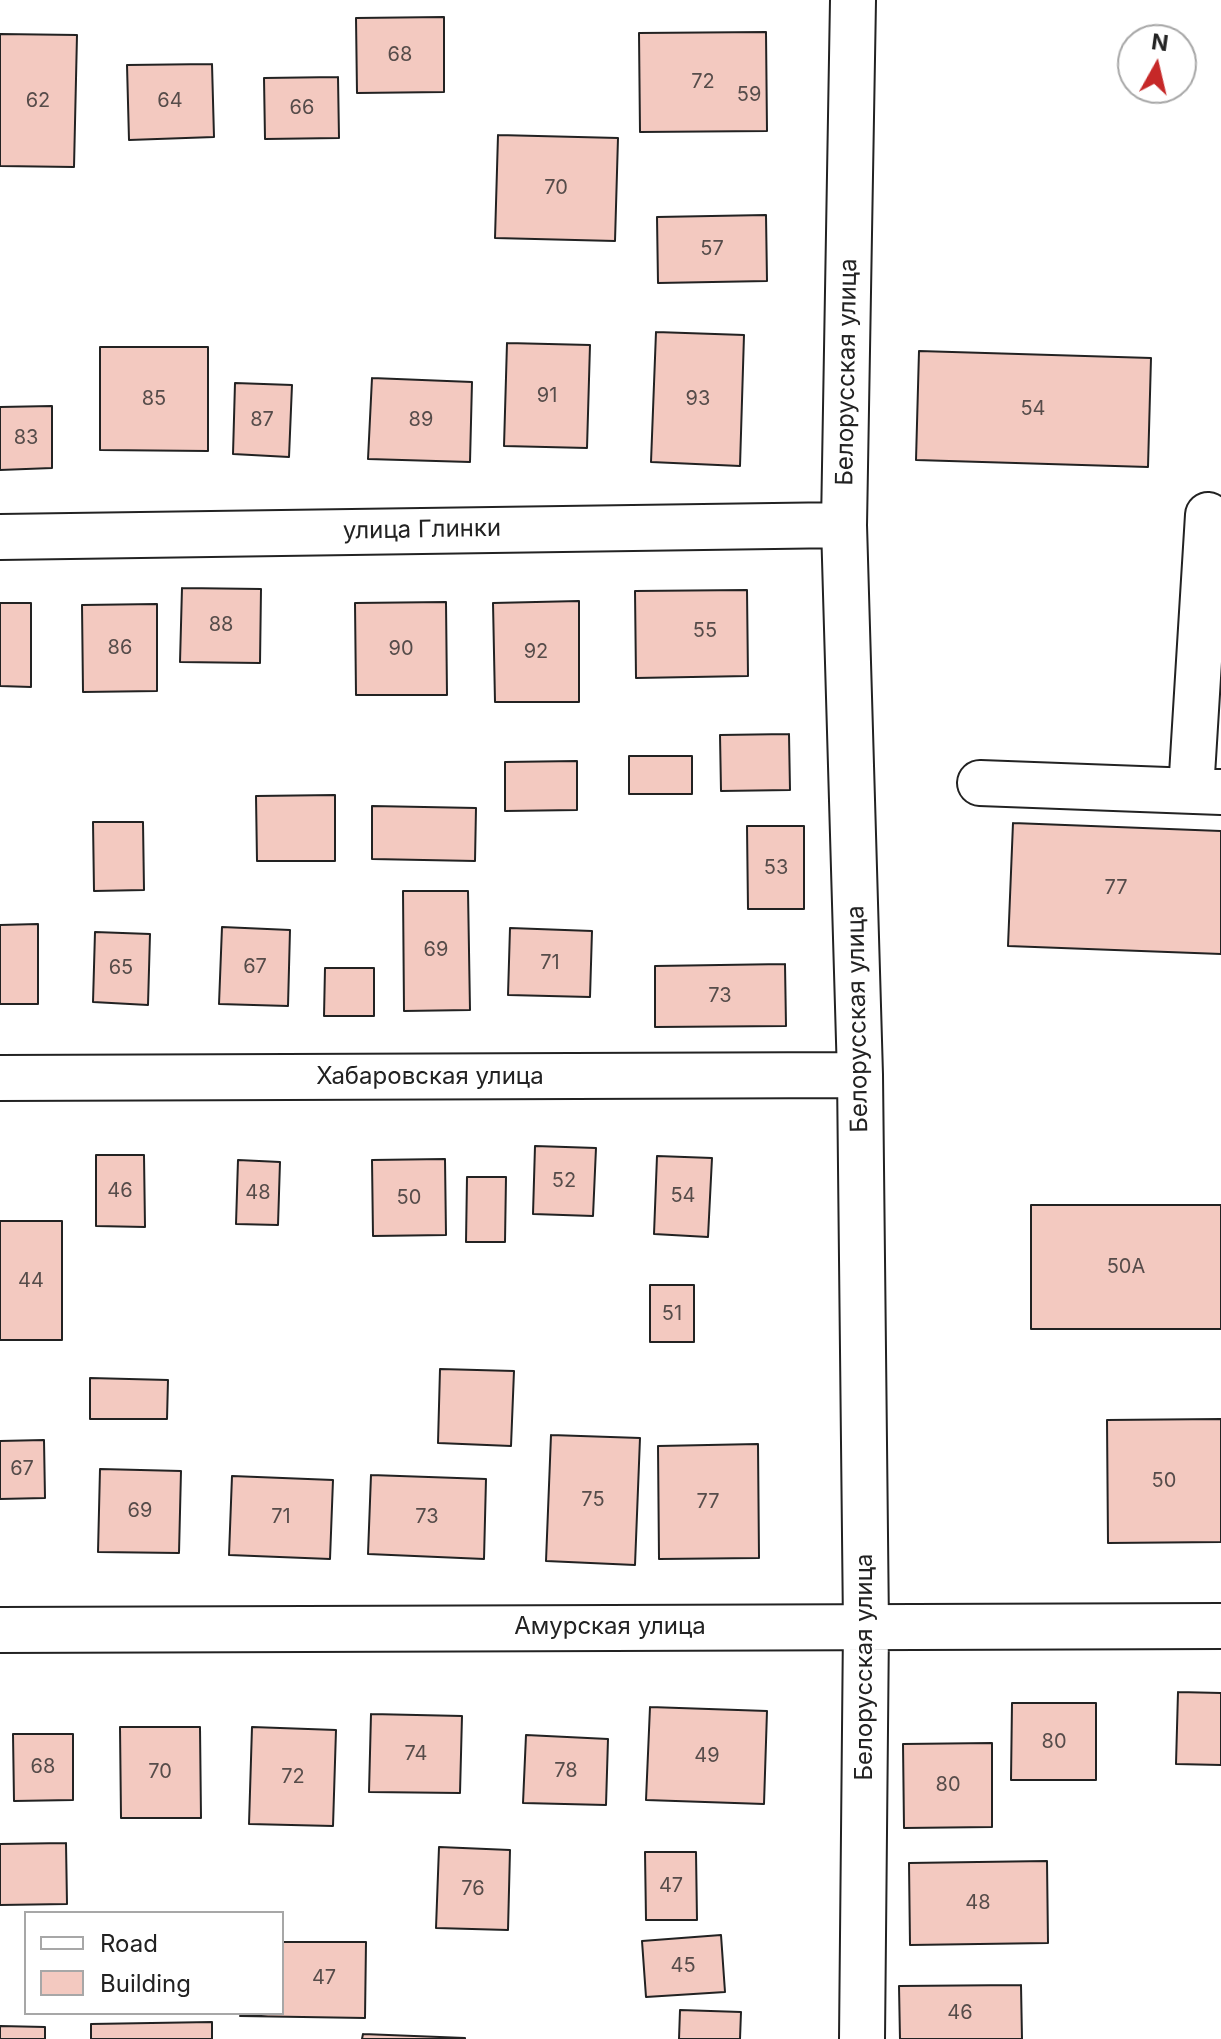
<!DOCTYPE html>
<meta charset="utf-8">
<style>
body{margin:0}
#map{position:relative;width:1221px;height:2039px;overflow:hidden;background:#fff;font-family:Inter,sans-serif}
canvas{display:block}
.legend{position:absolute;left:24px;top:1911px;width:260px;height:104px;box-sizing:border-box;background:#fff;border:2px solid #a7a7a7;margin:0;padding:10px 14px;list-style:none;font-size:24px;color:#222}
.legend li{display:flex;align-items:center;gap:16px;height:40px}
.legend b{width:40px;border:2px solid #a7a7a7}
.north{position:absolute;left:1117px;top:24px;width:80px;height:80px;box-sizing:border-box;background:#fff;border:2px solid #a7a7a7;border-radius:50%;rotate:8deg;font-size:22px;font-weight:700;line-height:32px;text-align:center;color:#222}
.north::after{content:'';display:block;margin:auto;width:28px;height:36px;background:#c62828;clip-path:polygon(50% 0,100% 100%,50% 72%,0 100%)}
</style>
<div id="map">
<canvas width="1221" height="2039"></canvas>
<ul class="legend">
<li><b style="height:10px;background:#fff"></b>Road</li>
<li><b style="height:22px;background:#f3c9c0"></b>Building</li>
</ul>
<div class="north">N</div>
</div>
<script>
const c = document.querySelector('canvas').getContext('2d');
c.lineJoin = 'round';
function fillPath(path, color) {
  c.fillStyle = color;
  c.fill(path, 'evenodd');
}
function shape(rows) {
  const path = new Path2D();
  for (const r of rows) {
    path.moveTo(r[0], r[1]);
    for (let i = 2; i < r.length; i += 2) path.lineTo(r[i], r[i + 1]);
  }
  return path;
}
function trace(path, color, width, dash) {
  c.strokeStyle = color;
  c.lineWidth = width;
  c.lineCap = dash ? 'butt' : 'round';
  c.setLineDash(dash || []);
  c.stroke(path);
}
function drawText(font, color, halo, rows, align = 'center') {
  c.font = font + ' Inter,sans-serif';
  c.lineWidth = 6;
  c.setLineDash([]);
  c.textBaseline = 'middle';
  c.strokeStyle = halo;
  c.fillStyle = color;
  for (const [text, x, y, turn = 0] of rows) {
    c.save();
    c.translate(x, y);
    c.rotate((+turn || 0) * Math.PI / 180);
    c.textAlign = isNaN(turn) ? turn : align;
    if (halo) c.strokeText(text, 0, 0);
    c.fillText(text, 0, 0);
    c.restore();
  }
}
const building = shape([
 [444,17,444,92,357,93,356,18,444,17],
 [766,32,767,131,640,132,639,33,766,32],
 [0,34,77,35,74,167,0,166,0,34],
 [212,64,214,137,129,140,127,65,212,64],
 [338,77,339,138,265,139,264,78,338,77],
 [498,135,618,138,615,241,495,238,498,135],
 [766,215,767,281,658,283,657,217,766,215],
 [656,332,744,335,740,466,651,462,656,332],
 [507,343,590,345,587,448,504,446,507,343],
 [100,347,208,347,208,451,100,450,100,347],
 [919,351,1151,358,1148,467,916,460,919,351],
 [372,378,472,382,470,462,368,459,372,378],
 [235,383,292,385,289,457,233,454,235,383],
 [52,406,52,468,0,470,0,407,52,406],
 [182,588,261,589,260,663,180,662,182,588],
 [747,590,748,676,636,678,635,591,747,590],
 [579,601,579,702,495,702,493,603,579,601],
 [446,602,447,695,356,695,355,603,446,602],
 [0,603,31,603,31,687,0,686,0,603],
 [157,604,157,691,83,692,82,605,157,604],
 [789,734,790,790,721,791,720,735,789,734],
 [629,756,692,756,692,794,629,794,629,756],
 [577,761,577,810,505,811,505,762,577,761],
 [335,795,335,861,257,861,256,796,335,795],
 [372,806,476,808,475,861,372,859,372,806],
 [93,822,143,822,144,890,94,891,93,822],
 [1013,823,1221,831,1221,954,1008,946,1013,823],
 [747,826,804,826,804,909,748,909,747,826],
 [403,891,468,891,470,1010,404,1011,403,891],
 [38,924,38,1004,0,1004,0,925,38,924],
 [222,927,290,930,288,1006,219,1004,222,927],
 [510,928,592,931,590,997,508,995,510,928],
 [95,932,150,934,148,1005,93,1002,95,932],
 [785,964,786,1026,655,1027,655,966,785,964],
 [325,968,374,968,374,1016,324,1016,325,968],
 [535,1146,596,1148,593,1216,533,1214,535,1146],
 [96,1155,144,1155,145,1227,96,1226,96,1155],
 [657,1156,712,1158,708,1237,654,1234,657,1156],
 [445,1159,446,1235,373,1236,372,1160,445,1159],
 [238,1160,280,1162,278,1225,236,1224,238,1160],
 [467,1177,506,1177,505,1242,466,1242,467,1177],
 [1031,1205,1221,1205,1221,1329,1031,1329,1031,1205],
 [0,1221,62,1221,62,1340,0,1340,0,1221],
 [650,1285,694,1285,694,1342,650,1342,650,1285],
 [440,1369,514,1371,511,1446,438,1443,440,1369],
 [90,1378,168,1380,167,1419,90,1419,90,1378],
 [1221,1419,1221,1542,1108,1543,1107,1420,1221,1419],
 [551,1435,640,1438,635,1565,546,1561,551,1435],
 [44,1440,45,1498,0,1499,0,1441,44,1440],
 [758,1444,759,1558,659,1559,658,1446,758,1444],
 [100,1469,181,1471,179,1553,98,1552,100,1469],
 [371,1475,486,1479,484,1559,368,1554,371,1475],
 [232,1476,333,1480,330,1559,229,1555,232,1476],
 [1178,1692,1221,1693,1221,1765,1176,1764,1178,1692],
 [1012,1703,1096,1703,1096,1780,1011,1780,1012,1703],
 [650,1707,767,1711,764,1804,646,1800,650,1707],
 [371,1714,462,1716,460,1793,369,1792,371,1714],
 [120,1727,200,1727,201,1818,121,1818,120,1727],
 [252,1727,336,1730,333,1826,249,1824,252,1727],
 [13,1734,73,1734,73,1800,14,1801,13,1734],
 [526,1735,608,1739,606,1805,523,1803,526,1735],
 [992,1743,992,1827,904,1828,903,1744,992,1743],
 [66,1843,67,1904,0,1905,0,1844,66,1843],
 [439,1847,510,1850,508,1930,436,1928,439,1847],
 [645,1852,696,1852,697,1920,646,1920,645,1852],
 [1047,1861,1048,1943,910,1945,909,1863,1047,1861],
 [721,1935,725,1992,646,1997,642,1941,721,1935],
 [282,1942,366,1942,365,2018,240,2016,282,2013,282,1942],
 [1021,1985,1022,2039,900,2039,899,1986,1021,1985],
 [680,2010,741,2012,740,2039,679,2039,680,2010],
 [212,2022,212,2039,91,2039,91,2024,212,2022],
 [0,2026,45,2027,45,2039,0,2039,0,2026],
 [363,2034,465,2038,465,2039,362,2039,363,2034]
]);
fillPath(building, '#f3c9c0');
trace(building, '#222', 2);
const minor = shape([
 [853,0,844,525,860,1075,866,1626,862,2039],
 [0,537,844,525],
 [980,783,1221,792],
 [1191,791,1208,515],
 [0,1078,860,1075],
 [0,1630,1221,1626]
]);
trace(minor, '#222', 48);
trace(minor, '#fff', 44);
drawText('20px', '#564c4a', null, [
 ["68",400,55],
 ["72",703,82],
 ["59",749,95],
 ["62",38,101],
 ["64",170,101],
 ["66",302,108],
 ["70",556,188],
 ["57",712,249],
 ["91",547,396],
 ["85",154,399],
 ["93",698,399],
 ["54",1033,409],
 ["87",262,420],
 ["89",421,420],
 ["83",26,438],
 ["88",221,625],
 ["55",705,631],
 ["86",120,648],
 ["90",401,649],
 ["92",536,652],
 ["53",776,868],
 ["77",1116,888],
 ["69",436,950],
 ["71",550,963],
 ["67",255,967],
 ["65",121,968],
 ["73",720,996],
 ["52",564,1181],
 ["46",120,1191],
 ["48",258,1193],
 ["54",683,1196],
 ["50",409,1198],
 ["50А",1126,1267],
 ["44",31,1281],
 ["51",672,1314],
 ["67",22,1469],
 ["50",1164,1481],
 ["75",593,1500],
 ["77",708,1502],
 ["69",140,1511],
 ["71",281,1517],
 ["73",427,1517],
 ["80",1054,1742],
 ["74",416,1754],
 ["49",707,1756],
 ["68",43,1767],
 ["78",566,1771],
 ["70",160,1772],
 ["72",293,1777],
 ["80",948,1785],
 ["47",671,1886],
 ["76",473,1889],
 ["48",978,1903],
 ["45",683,1966],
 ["47",324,1978],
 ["46",960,2013]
]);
drawText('24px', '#222', '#fff', [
 ["Белорусская улица",847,372,-89],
 ["улица Глинки",422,530,-1],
 ["Белорусская улица",858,1019,-91],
 ["Хабаровская улица",430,1077],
 ["Амурская улица",610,1627],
 ["Белорусская улица",865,1667,-90]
]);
</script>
